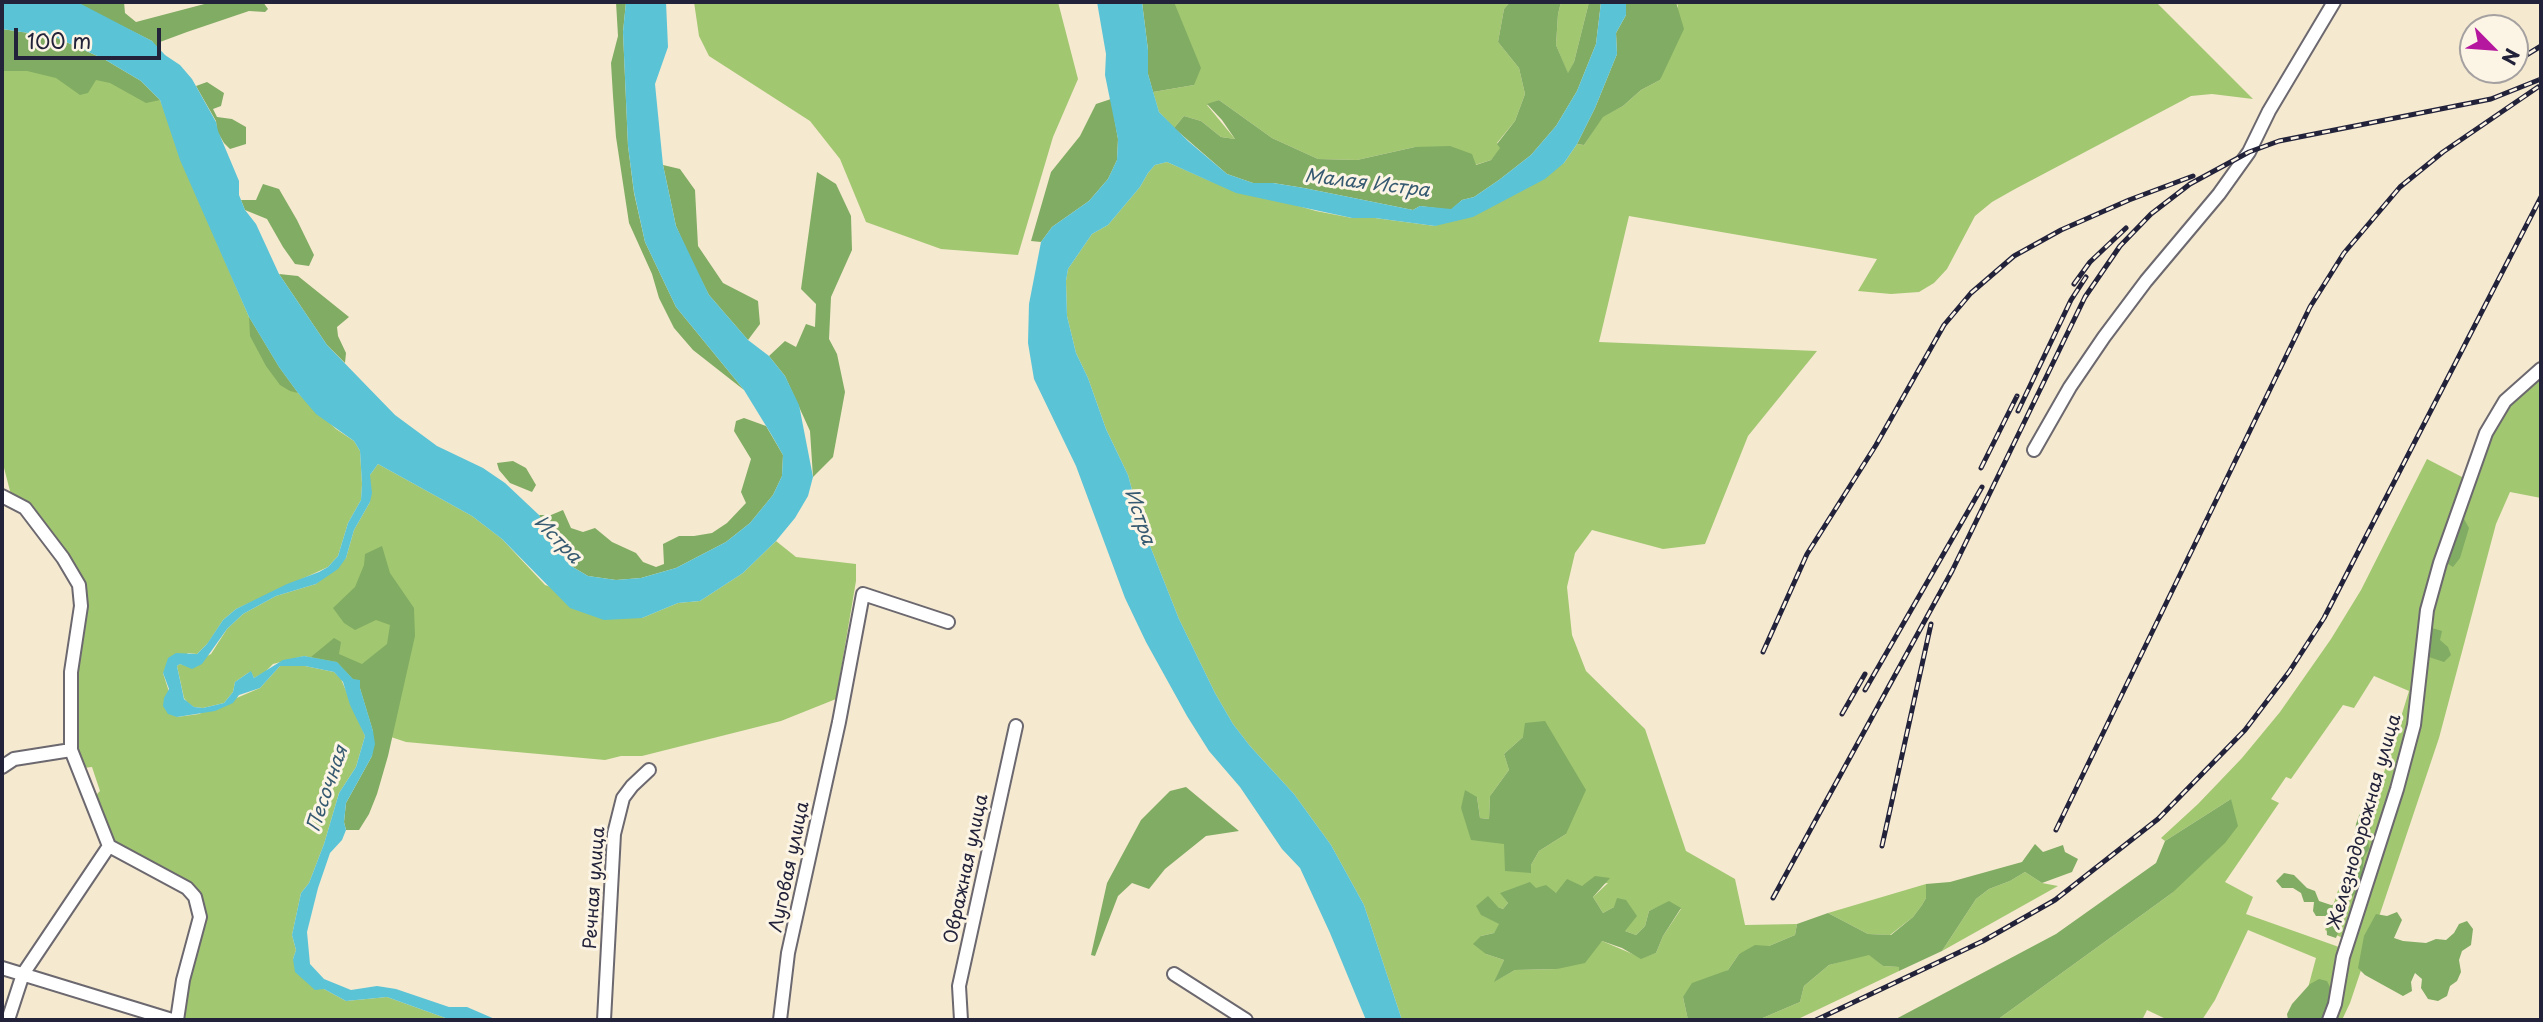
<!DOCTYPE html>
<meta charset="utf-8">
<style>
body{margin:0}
#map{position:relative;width:2543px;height:1022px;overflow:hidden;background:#f5e9d0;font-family:"Playpen Sans",sans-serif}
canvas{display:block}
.frame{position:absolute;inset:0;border:4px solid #22223b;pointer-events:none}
.north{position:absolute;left:2459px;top:14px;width:70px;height:70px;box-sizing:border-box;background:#fcf5e5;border:2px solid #a5a1a1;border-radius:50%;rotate:115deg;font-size:19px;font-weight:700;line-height:28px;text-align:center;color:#22223b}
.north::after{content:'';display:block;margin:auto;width:24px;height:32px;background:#b5179e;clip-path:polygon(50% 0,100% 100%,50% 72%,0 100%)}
.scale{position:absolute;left:14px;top:28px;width:147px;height:32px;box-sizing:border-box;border:4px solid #22223b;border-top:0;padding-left:9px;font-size:21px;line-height:24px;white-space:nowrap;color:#22223b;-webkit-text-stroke:5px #fcf5e5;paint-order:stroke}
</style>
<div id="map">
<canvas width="2543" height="1022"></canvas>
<div class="frame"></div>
<div class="north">N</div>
<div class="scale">100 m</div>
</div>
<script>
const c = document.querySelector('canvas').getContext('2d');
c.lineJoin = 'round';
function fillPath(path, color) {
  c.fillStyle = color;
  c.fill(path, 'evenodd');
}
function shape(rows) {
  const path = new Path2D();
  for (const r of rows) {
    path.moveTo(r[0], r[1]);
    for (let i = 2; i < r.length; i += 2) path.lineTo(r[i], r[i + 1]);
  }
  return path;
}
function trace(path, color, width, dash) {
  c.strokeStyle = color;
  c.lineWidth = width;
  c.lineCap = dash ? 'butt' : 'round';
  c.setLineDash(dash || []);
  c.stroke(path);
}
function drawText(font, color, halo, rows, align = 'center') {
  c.font = font + ' "Playpen Sans",sans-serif';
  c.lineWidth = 6;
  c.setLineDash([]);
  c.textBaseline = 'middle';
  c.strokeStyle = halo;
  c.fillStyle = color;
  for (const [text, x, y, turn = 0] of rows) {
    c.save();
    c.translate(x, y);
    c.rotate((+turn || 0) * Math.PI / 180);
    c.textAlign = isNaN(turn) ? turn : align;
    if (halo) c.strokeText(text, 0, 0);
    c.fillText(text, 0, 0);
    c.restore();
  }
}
fillPath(shape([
 [694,2,1058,2,1078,79,1053,137,1018,255,941,249,866,222,840,159,810,121,709,56,699,36],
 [1174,2,1510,2,1504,9,1498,42,1519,68,1525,94,1515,121,1497,143,1501,148,1491,160,1475,165,1415,147,1357,160,1318,159,1272,138,1219,100,1207,105,1235,139,1221,137,1201,121,1184,116,1174,128,1159,112,1153,92,1194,85],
 [1561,2,1589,2,1574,62,1568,74,1556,45,1558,14],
 [1676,2,2156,2,2253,99,2212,94,2191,96,2015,189,1992,202,1975,216,1947,269,1934,283,1919,292,1891,294,1858,291,1877,259,1629,216,1599,342,1817,351,1748,436,1705,544,1663,549,1592,530,1575,553,1567,587,1572,635,1586,671,1645,729,1686,851,1735,879,1745,925,1797,924,1795,935,1769,946,1739,954,1728,970,1683,997,1688,1020,1402,1020,1364,905,1331,845,1294,794,1250,746,1233,724,1215,693,1179,619,1141,523,1128,475,1106,429,1088,378,1076,353,1067,316,1066,281,1068,269,1092,234,1108,225,1140,187,1148,173,1155,165,1167,162,1210,181,1316,211,1352,218,1375,218,1435,226,1564,163,1577,144,1584,145,1602,117,1623,106,1641,90,1660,80,1678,6],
 [1523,737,1566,834,1539,851,1531,865,1505,870,1505,844,1461,808,1477,797,1480,818,1489,819,1490,796,1509,770,1504,754],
 [1608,883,1593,897,1603,913,1614,907,1625,931,1636,935,1645,926,1649,911,1658,907,1681,909,1663,936,1656,953,1642,958,1602,941,1557,969,1515,970,1495,981,1504,960,1486,954,1481,936,1494,933,1500,924,1482,915,1498,907,1503,909,1508,903,1501,893,1536,888,1556,893,1582,886],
 [2,29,160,100,209,224,249,317,279,367,298,393,336,429,354,441,360,451,362,484,361,500,348,523,338,556,328,567,236,609,223,620,208,643,197,654,188,653,163,673,177,717,199,714,260,688,280,666,305,666,334,672,341,679,365,736,356,767,339,793,324,844,309,883,301,893,292,935,296,950,293,959,324,989,346,1001,387,997,451,1020,182,1020,180,1018,204,907,201,896,111,840,94,797,100,791,92,767,83,768,76,749,74,671,87,599,85,585,52,533,18,497,11,495,2,460],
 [2541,377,2541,498,2510,492,2496,524,2439,738,2350,1003,2342,1020,2334,1020,2350,947,2400,789,2429,612,2487,437,2507,408],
 [2427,459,2464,478,2427,584,2409,725,2393,787,2343,938,2325,930,2350,854,2377,795,2409,691,2374,676,2354,708,2343,705,2291,779,2286,777,2271,799,2279,803,2225,882,2253,897,2246,914,2339,947,2332,1002,2305,999,2316,958,2248,930,2215,1000,2202,1020,2168,1020,2147,1010,2142,1020,1997,1020,2172,893,2231,799,2165,841,2161,838,2198,804,2242,758,2280,712,2331,639,2361,590],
 [378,464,472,516,502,539,545,585,642,618,678,603,700,601,743,573,776,541,796,557,856,564,856,581,836,699,781,721,642,756,621,756,605,760,406,742,373,731,360,688,325,661,304,656,273,664,265,672,254,678,251,672,248,673,235,682,233,692,224,703,203,708,194,707,188,703,184,698,177,666,180,664,187,666,211,654,227,629,243,614,276,596,316,584,346,558,354,530,370,502,370,475],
 [2025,872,2042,883,2058,886,1942,951,1976,899,1989,889,2010,881],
 [1926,884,1926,898,1922,905,1913,917,1890,935,1868,934,1828,913],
 [1869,954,1883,966,1900,967,1899,971,1796,1020,1758,1020,1800,1002,1804,986,1829,965]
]), '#a2c771');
fillPath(shape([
 [74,2,124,2,125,13,136,22,212,2,263,2,268,9,265,12,249,11,187,32,160,42,157,48,152,41],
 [616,2,626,2,623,32,628,146,634,193,645,242,676,307,744,390,693,350,674,328,659,298,652,274,629,223,616,137,613,96,611,63,618,36],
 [1142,2,1174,2,1201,68,1194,85,1153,92,1148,74,1148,50],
 [1510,2,1561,2,1558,14,1556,45,1568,73,1574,62,1589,2,1601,2,1596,44,1577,91,1556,126,1531,155,1499,180,1474,197,1462,200,1451,210,1420,206,1413,210,1304,188,1273,183,1253,183,1227,174,1174,128,1184,116,1201,121,1221,137,1235,139,1222,120,1207,104,1219,100,1272,138,1318,159,1357,160,1415,147,1450,146,1472,154,1476,165,1491,160,1500,148,1497,144,1515,121,1525,94,1519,68,1498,42,1504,9],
 [1626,2,1676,2,1684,29,1660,80,1641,90,1623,106,1603,117,1584,145,1577,144,1595,108,1617,54,1616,33,1626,15],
 [2,29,55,37,104,59,141,81,160,100,146,103,110,83,96,80,88,93,80,95,56,78,27,71,2,71],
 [207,82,224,93,221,106,213,109,217,117,232,119,246,127,246,144,230,149,224,143,217,131,216,121,196,86],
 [1111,99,1118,139,1117,160,1108,179,1089,201,1052,227,1041,242,1031,241,1051,172,1080,136,1096,104],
 [663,165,680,169,695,190,698,246,723,283,758,301,760,324,748,340,709,295,691,260,676,226],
 [817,172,836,184,851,216,852,250,831,297,829,339,837,354,845,392,833,457,813,477,810,431,785,376,769,356,785,341,796,347,806,324,815,327,816,304,801,289],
 [263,184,279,189,297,220,314,255,309,266,295,264,283,247,267,219,245,210,241,200,256,200],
 [279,274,298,276,349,317,337,327,338,336,346,353,345,363,327,345],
 [249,317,279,367,298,393,290,391,280,385,266,366,250,336],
 [744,418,766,426,783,455,782,476,773,495,750,523,726,542,676,568,641,578,616,580,588,576,571,566,539,515,551,515,563,510,571,528,583,532,595,528,612,542,636,553,643,562,656,567,664,564,663,544,679,536,694,536,712,533,727,523,746,503,741,492,751,459,734,431,736,421],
 [513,461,526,468,536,485,532,492,510,483,499,470,497,463],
 [2464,519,2469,528,2460,558,2453,567,2445,562,2453,547,2455,528],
 [382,546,390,573,414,608,415,636,388,756,377,794,369,814,359,830,346,830,344,822,346,803,372,756,373,731,360,688,360,681,353,679,337,662,311,657,334,638,341,642,339,654,362,664,387,644,390,625,376,620,355,630,344,623,333,608,355,587,364,565,365,554],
 [2432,628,2442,631,2440,640,2448,647,2451,655,2444,662,2426,656,2426,637],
 [1545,721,1586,790,1566,834,1539,851,1531,865,1531,873,1505,871,1504,844,1471,840,1461,808,1465,790,1477,797,1480,818,1489,819,1490,796,1509,770,1504,754,1523,737,1525,723],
 [1186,787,1239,831,1206,836,1165,869,1149,889,1132,883,1118,896,1095,956,1091,955,1107,883,1141,820,1170,791],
 [2368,791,2378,791,2379,801,2368,838,2369,849,2364,857,2361,887,2352,897,2341,892,2353,850,2356,824],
 [2231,799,2238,826,2225,843,2172,893,1997,1020,1894,1020,2056,934,2156,863,2165,841],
 [2035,844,2043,852,2063,845,2065,852,2078,859,2072,872,2042,883,2025,872,2010,881,1989,889,1976,899,1942,951,1899,971,1899,967,1883,966,1869,955,1829,965,1804,986,1800,1002,1758,1020,1688,1020,1683,997,1692,983,1728,970,1739,954,1755,945,1769,946,1795,935,1797,924,1828,913,1868,934,1891,935,1913,917,1922,905,1926,898,1926,884,1950,882,2022,862],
 [2284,873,2294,875,2307,888,2315,891,2319,901,2331,905,2350,903,2336,938,2327,935,2326,916,2316,916,2313,911,2314,902,2304,902,2301,893,2293,888,2282,888,2276,881],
 [1595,876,1610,878,1593,897,1603,913,1614,907,1617,898,1626,900,1637,916,1625,931,1636,935,1645,926,1649,911,1669,901,1681,908,1663,936,1656,953,1641,959,1622,948,1602,941,1585,963,1557,969,1515,970,1494,982,1504,960,1486,954,1473,944,1481,936,1494,933,1499,924,1481,915,1476,906,1488,896,1498,907,1503,909,1508,903,1500,893,1530,882,1536,888,1546,885,1556,893,1567,879,1582,886],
 [2397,912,2402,920,2394,938,2403,941,2426,943,2436,939,2446,940,2454,933,2459,924,2467,921,2473,929,2471,945,2462,951,2459,960,2461,972,2457,981,2450,986,2447,996,2438,1001,2428,999,2421,988,2422,979,2415,973,2411,982,2412,991,2403,996,2365,975,2358,968,2364,936,2376,914,2387,916],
 [2319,979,2327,981,2332,991,2327,1020,2288,1020,2287,1014,2292,1004,2310,984]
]), '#81ac63');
fillPath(shape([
 [2,2,74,2,81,4,152,41,165,55,180,65,192,79,216,122,218,131,239,181,239,195,245,210,256,224,279,274,327,345,395,415,437,446,483,468,505,483,539,515,571,566,588,576,616,580,641,578,676,568,726,542,750,523,773,495,782,476,783,455,771,434,744,390,676,307,645,242,634,192,628,146,623,32,626,2,666,2,668,47,655,84,663,165,676,226,709,295,748,340,769,356,785,376,799,405,813,477,808,496,795,518,776,541,743,573,700,601,678,603,642,618,604,620,570,608,502,539,472,516,378,464,370,475,372,493,370,502,354,530,346,558,338,569,316,584,276,596,243,614,227,629,202,664,192,669,180,664,177,666,184,699,194,707,203,708,224,703,233,692,235,682,248,673,251,671,254,678,283,660,304,656,337,662,353,679,360,680,360,688,373,731,375,744,372,756,346,803,344,822,346,830,342,840,330,853,318,888,307,932,310,964,324,979,351,990,377,986,396,989,449,1007,467,1007,497,1020,451,1020,387,997,346,1001,324,989,315,990,295,972,293,959,296,950,292,935,301,893,309,883,324,844,339,793,356,767,365,736,350,705,343,682,334,672,305,666,280,666,260,688,239,695,233,703,215,711,177,717,168,714,163,706,164,698,169,689,163,673,168,658,176,653,197,654,207,644,223,620,236,609,287,584,319,572,328,567,338,556,348,523,361,500,362,484,360,451,354,441,316,414,298,393,279,367,249,317,180,160,160,100,141,81,104,59,55,37,2,29],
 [1097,2,1142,2,1148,50,1148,74,1159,112,1188,141,1227,174,1253,183,1273,183,1304,188,1413,210,1420,206,1451,209,1462,200,1474,197,1499,180,1531,155,1556,126,1577,91,1596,44,1601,2,1626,2,1626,15,1616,33,1617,54,1595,108,1577,144,1564,163,1545,179,1473,217,1435,226,1375,218,1352,218,1236,193,1167,162,1155,165,1148,173,1140,187,1108,225,1092,234,1068,269,1066,281,1067,316,1076,353,1088,378,1106,429,1128,475,1141,523,1179,619,1215,693,1233,724,1250,746,1294,794,1331,845,1364,905,1402,1020,1366,1020,1330,933,1300,868,1282,849,1240,787,1209,751,1187,716,1146,642,1125,598,1076,466,1034,379,1028,343,1029,304,1041,242,1052,227,1089,201,1108,179,1117,160,1118,139,1105,75,1106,54]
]), '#5ac3d6');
const minor = shape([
 [2034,450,2070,387,2104,337,2146,281,2219,194,2249,152,2269,111,2334,2],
 [2,496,25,508,63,558,79,585,81,606,71,672,71,750,109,846,187,888,195,897,200,917,183,980,177,1020],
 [2,767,14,759,71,750],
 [2,968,172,1020],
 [1174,974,1246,1020],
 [8,1020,23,974,109,846],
 [604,1020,614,834,623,798,632,786,649,770],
 [780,1020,788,953,839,722,863,594,948,622],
 [961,1020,959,986,1016,726],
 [2329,1020,2335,1004,2343,957,2397,789,2414,725,2427,610,2440,563,2486,433,2505,401,2541,369]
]);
trace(minor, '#6c686f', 16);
trace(minor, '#fff', 12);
const rail = shape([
 [2515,62,2541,46],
 [2074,284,2090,262,2126,228],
 [2018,411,2071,300,2086,277],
 [1981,468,2017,396],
 [1763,652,1807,554,1876,445,1944,325,1971,293,2014,256,2061,230,2129,200,2193,176],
 [1865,690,1982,487],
 [1842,714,1865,674],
 [2056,830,2310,307,2344,253,2400,187,2443,152,2538,87],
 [1882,846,1931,624],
 [1773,898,1952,571,2085,297,2120,246,2151,214,2190,184,2249,152,2279,141,2491,99,2541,79],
 [1816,1020,1983,941,2055,900,2158,819,2245,730,2289,672,2324,618,2541,197]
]);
trace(rail, '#22223b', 5);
trace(rail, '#fcf5e5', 2.5, [8]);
drawText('18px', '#22223b', '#fcf5e5', [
 ["Железнодорожная улица",2365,822,-74],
 ["Луговая улица",790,867,-78],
 ["Овражная улица",967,869,-78],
 ["Речная улица",595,888,-86]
]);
drawText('italic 19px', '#365a71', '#fcf5e5', [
 ["Малая Истра",1367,184,7],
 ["Истра",1139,517,71],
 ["Истра",557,540,46],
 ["Песочная",328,789,-71]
]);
</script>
